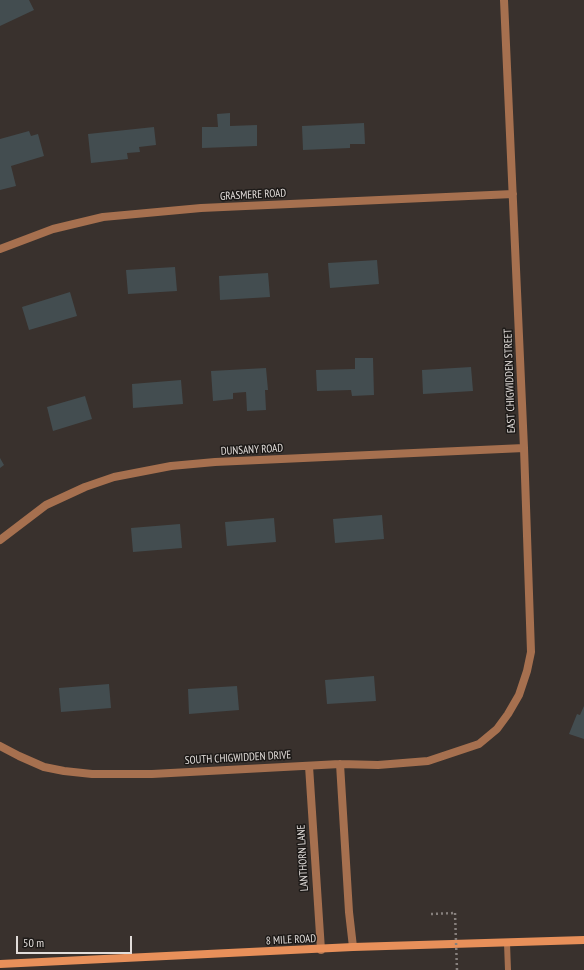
<!DOCTYPE html>
<style>
body{margin:0}
#map{position:relative;width:584px;height:970px;overflow:hidden;background:#39312d;font-family:"PT Sans Narrow",sans-serif}
canvas{display:block}
.scale{position:absolute;left:16px;top:936px;width:116px;height:18px;box-sizing:border-box;border:2px solid #e2ddda;border-top:0;padding-left:5px;font-size:12px;line-height:14px;white-space:nowrap;color:#e2ddda;-webkit-text-stroke:3px #1d1a18;paint-order:stroke}
</style>
<div id="map">
<canvas width="584" height="970"></canvas>
<div class="scale">50 m</div>
</div>
<script>
const c = document.querySelector('canvas').getContext('2d');
c.lineJoin = 'round';
function fillPath(path, color) {
  c.fillStyle = color;
  c.fill(path, 'evenodd');
}
function shape(rows) {
  const path = new Path2D();
  for (const r of rows) {
    path.moveTo(r[0], r[1]);
    for (let i = 2; i < r.length; i += 2) path.lineTo(r[i], r[i + 1]);
  }
  return path;
}
function trace(path, color, width, dash) {
  c.strokeStyle = color;
  c.lineWidth = width;
  c.lineCap = dash ? 'butt' : 'round';
  c.setLineDash(dash || []);
  c.stroke(path);
}
function drawText(font, color, halo, rows, align = 'center') {
  c.font = font + ' "PT Sans Narrow",sans-serif';
  c.lineWidth = 3;
  c.setLineDash([]);
  c.textBaseline = 'middle';
  c.strokeStyle = halo;
  c.fillStyle = color;
  for (const [text, x, y, turn = 0] of rows) {
    c.save();
    c.translate(x, y);
    c.rotate((+turn || 0) * Math.PI / 180);
    c.textAlign = isNaN(turn) ? turn : align;
    if (halo) c.strokeText(text, 0, 0);
    c.fillText(text, 0, 0);
    c.restore();
  }
}
fillPath(shape([
 [0,0,29,0,34,10,0,26],
 [230,113,230,126,257,125,257,146,202,148,202,127,218,127,217,114],
 [364,123,365,144,350,144,350,148,303,150,302,126],
 [154,127,156,145,139,147,140,152,127,153,128,159,91,163,88,134],
 [29,131,31,136,38,134,44,156,11,166,16,186,0,190,0,139],
 [377,260,379,284,330,288,328,263],
 [175,267,177,291,128,294,126,270],
 [268,273,270,297,220,300,219,276],
 [70,292,77,316,29,330,22,307],
 [355,358,373,358,374,395,352,396,351,390,317,391,316,370,355,369],
 [471,367,473,391,423,394,422,370],
 [266,368,268,390,265,390,266,410,247,411,246,392,233,393,233,399,213,401,211,371],
 [181,380,183,404,133,408,132,384],
 [85,396,92,419,53,431,47,407],
 [0,458,4,465,0,468],
 [382,515,384,539,335,543,333,519],
 [274,518,276,542,227,546,225,522],
 [180,524,182,548,133,552,131,528],
 [374,676,376,701,327,704,325,680],
 [109,684,111,708,61,712,59,688],
 [237,686,239,710,189,714,188,689],
 [584,706,584,739,569,734,577,714,580,715]
]), '#434d50');
trace(shape([
 [431,914,455,913]
]), '#87807d', 2.5, [2, 3]);
trace(shape([
 [507,943,508,970]
]), '#a6704f', 6);
trace(shape([
 [0,249,53,229,103,217,201,208,513,194],
 [0,540,46,505,85,487,114,477,171,466,215,462,524,448],
 [0,746,19,756,44,767,64,771,92,774,152,774,340,764,378,765,428,761,479,744,497,729,508,714,519,695,527,671,531,652,524,448,504,0],
 [340,764,349,912,353,947],
 [309,766,321,950]
]), '#a6704f', 8);
trace(shape([
 [0,964,353,947,584,940]
]), '#e8905a', 8);
trace(shape([
 [455,913,457,970]
]), '#87807d', 2.5, [2, 3]);
drawText('11px', '#e2ddda', '#1d1a18', [
 ["GRASMERE ROAD",253,195,-3],
 ["EAST CHIGWIDDEN STREET",510,381,-92],
 ["DUNSANY ROAD",252,450,-3],
 ["SOUTH CHIGWIDDEN DRIVE",238,758,-3],
 ["LANTHORN LANE",303,858,-93],
 ["8 MILE ROAD",291,940,-3]
]);
</script>
